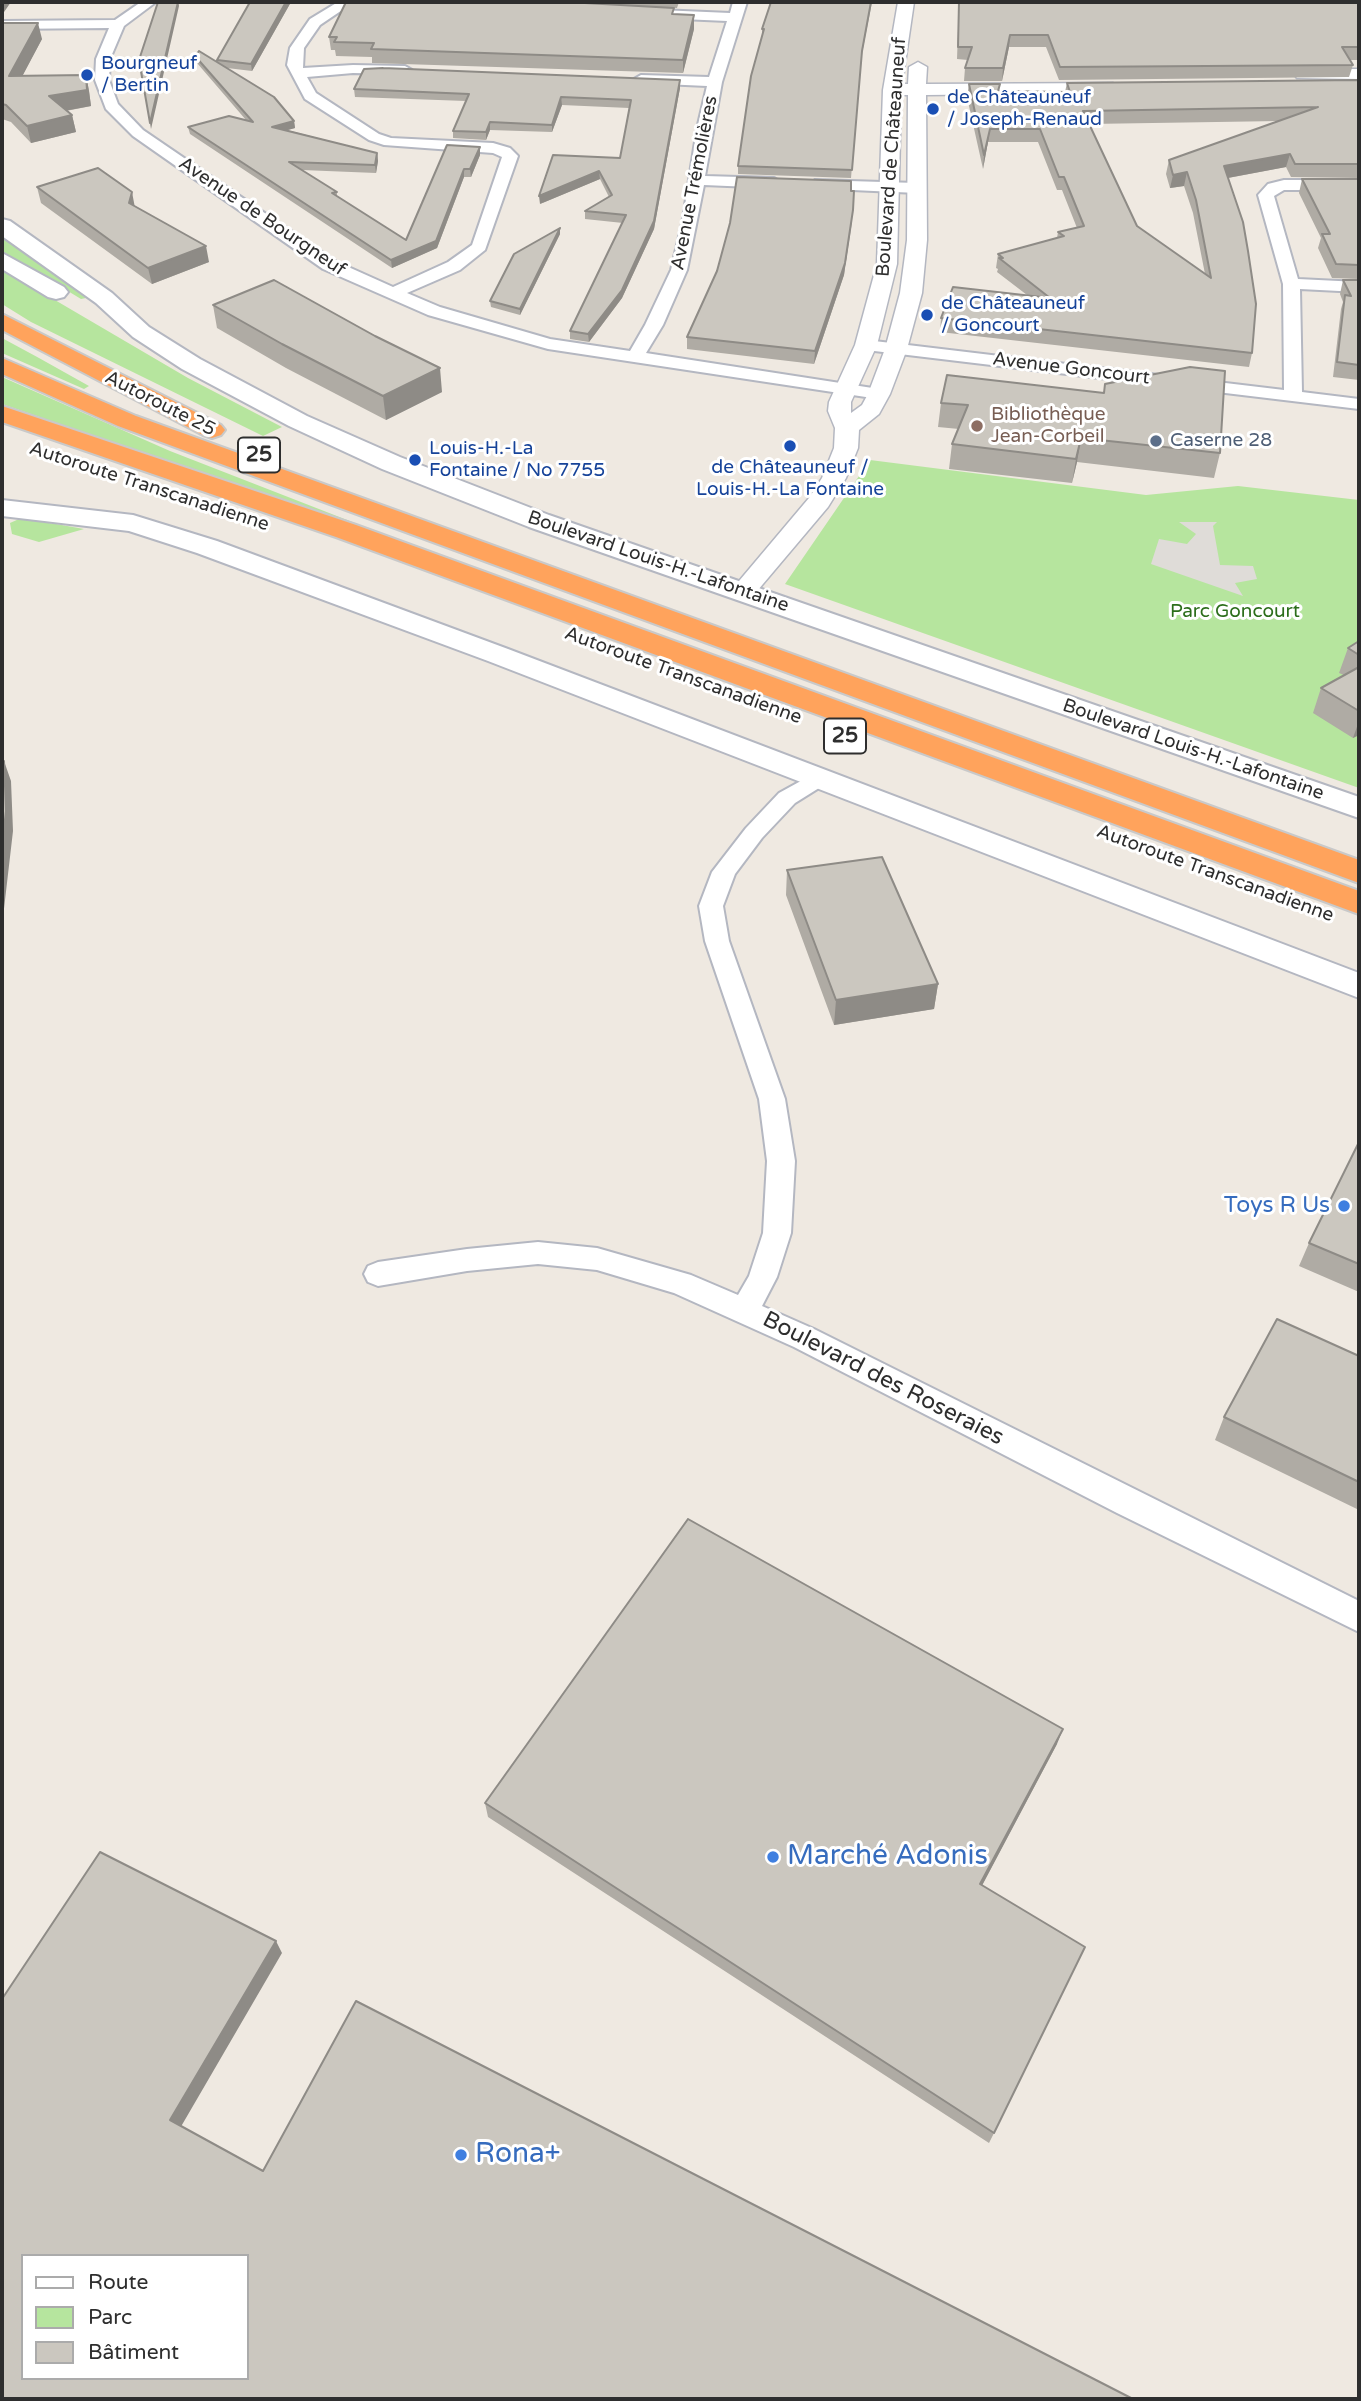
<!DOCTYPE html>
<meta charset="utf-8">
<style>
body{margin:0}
#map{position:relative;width:1361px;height:2401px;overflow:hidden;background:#efe9e1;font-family:"Varela Round",sans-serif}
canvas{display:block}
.frame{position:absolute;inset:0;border:4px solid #2e2e2e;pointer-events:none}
.legend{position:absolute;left:21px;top:2254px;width:228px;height:126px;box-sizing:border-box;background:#fff;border:2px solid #ababab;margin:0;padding:9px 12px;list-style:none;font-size:21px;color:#2e2e2e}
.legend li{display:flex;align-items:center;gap:14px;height:35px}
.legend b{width:35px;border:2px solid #ababab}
</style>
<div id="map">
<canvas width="1361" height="2401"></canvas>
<div class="frame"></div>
<ul class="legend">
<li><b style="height:9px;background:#fff"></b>Route</li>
<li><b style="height:19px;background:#b6e59e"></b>Parc</li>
<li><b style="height:19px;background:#cbc7bf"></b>Bâtiment</li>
</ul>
</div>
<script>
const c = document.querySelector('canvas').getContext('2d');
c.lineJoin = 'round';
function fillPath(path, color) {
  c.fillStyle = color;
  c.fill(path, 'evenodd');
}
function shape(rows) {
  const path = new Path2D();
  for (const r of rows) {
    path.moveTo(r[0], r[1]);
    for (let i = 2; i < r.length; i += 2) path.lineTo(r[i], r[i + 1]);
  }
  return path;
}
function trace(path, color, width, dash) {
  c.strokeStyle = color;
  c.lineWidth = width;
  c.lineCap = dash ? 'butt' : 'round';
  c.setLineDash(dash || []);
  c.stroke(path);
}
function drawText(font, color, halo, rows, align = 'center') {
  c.font = font + ' "Varela Round",sans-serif';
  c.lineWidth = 6;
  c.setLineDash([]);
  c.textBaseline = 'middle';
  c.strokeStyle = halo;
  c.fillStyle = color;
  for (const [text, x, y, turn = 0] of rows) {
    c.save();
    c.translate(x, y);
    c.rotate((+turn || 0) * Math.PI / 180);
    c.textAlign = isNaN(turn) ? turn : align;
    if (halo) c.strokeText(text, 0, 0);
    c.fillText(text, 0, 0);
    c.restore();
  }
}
fillPath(shape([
 [2,236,86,298,81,299,2,251],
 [2,269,188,378,282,427,263,436,31,322,2,304],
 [2,338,39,358,89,386,84,389,2,353],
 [2,377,170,451,360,525,356,527,2,404],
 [870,460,1146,495,1238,486,1359,500,1359,788,785,584],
 [19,519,56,524,84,529,39,542,12,534,10,523]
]), '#b6e59e');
fillPath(shape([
 [1179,522,1217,522,1213,526,1220,565,1253,566,1257,579,1235,583,1243,596,1151,564,1159,539,1187,544,1196,534]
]), '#dfdcd8');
const minor = shape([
 [141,2,156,2,124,26,110,59,109,80,118,104,143,130,335,261,393,287,448,262,472,245,502,157,493,153,384,145,369,140,305,99,287,65,290,48,310,19,338,2,354,2,320,25,304,48,303,68,353,65,405,66,412,70,405,74,353,73,307,77,316,93,379,134,391,138,493,143,510,148,518,156,485,250,460,270,407,293,440,307,550,339,630,351,645,325,671,270,682,224,697,129,707,86,641,83,634,79,641,75,709,77,727,21,636,17,629,13,636,9,730,13,733,2,747,2,722,82,705,176,774,178,782,183,774,188,704,185,687,270,663,325,646,353,879,389,888,394,879,399,548,349,428,315,323,269,133,136,106,109,95,80,96,59,109,28,2,29,2,21,115,20,141,2],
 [815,180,917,183,925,188,917,193,809,188,807,185,815,180],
 [1284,180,1359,180,1359,190,1284,190,1274,196,1298,279,1359,282,1359,292,1300,289,1302,392,1359,399,1359,409,866,350,857,345,866,340,1284,390,1283,284,1258,195,1268,184,1284,180],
 [819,771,827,773,830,778,827,783,795,803,762,838,735,874,723,906,729,941,785,1099,795,1161,791,1233,777,1277,762,1306,814,1329,1359,1601,1359,1632,1117,1513,794,1347,674,1293,597,1270,538,1264,467,1271,378,1286,368,1282,364,1274,368,1266,378,1262,467,1249,538,1242,597,1248,691,1275,738,1295,749,1276,763,1233,767,1161,759,1099,705,941,699,906,712,872,746,828,779,793,819,771]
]);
const tertiary = shape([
 [898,2,914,2,902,84,908,84,909,67,918,62,927,67,926,84,1113,83,1122,88,1113,93,926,95,927,240,922,293,907,349,890,394,879,414,859,430,858,448,846,478,828,507,752,597,743,600,734,597,730,592,734,587,809,498,822,478,834,448,835,428,828,411,829,402,855,345,877,264,883,90,898,2],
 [901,95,908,95,907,240,900,293,885,349,868,394,862,405,851,413,851,402,877,345,897,264,901,95],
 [1303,69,1359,69,1359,79,1297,78,1294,74,1303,69]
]);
const secondary = shape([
 [2,219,10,221,112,293,149,327,200,359,307,416,400,457,549,515,1359,797,1359,818,529,527,382,469,289,426,182,369,133,337,96,303,2,236,2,219],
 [2,253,64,287,68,292,64,297,56,299,48,297,2,269,2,253],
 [2,500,133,515,217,541,508,649,1359,973,1359,998,488,661,197,553,129,531,2,516,2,500]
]);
const motorway = shape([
 [2,314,221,425,225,430,221,435,212,438,203,435,2,330,2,314],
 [2,358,136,416,1359,860,1359,883,118,426,2,374,2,358],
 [2,406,356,525,1359,891,1359,914,336,537,2,422,2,406]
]);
trace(minor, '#b4b7c1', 4);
trace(tertiary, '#b4b7c1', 3);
trace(secondary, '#b4b7c1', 4);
trace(motorway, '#c9c9c9', 4);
fillPath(minor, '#fff');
fillPath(tertiary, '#fff');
fillPath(secondary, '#fff');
fillPath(motorway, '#ffa35c');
fillPath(shape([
 [250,2,291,2,252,71,227,68,294,121,295,128,287,130,377,153,378,161,376,173,302,170,337,192,337,197,406,240,480,147,480,155,471,177,464,177,437,248,392,268,190,134,188,127,246,120,197,63,195,56,217,62,217,60],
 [346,2,679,2,677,8,656,7,674,15,694,29,683,73,372,63,372,57,336,56,335,50,331,50,329,37],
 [771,2,872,2,861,59,851,178,738,174,738,166,762,37,762,29],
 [959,2,1359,2,1359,60,1350,60,1353,65,1349,77,1059,80,1046,47,1009,47,1002,81,964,81,965,68,968,60,957,59],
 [2,23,42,39,22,76,86,75,89,91,91,106,66,111,72,115,76,132,31,143,11,122,2,119],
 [1359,80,1359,178,1291,177,1286,167,1228,178,1252,353,1249,367,940,332,941,318,1027,295,997,272,998,269,996,268,998,254,1057,238,1058,232,1077,228,1062,190,1057,190,1038,142,988,142,983,169,967,97,969,84,1000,84,999,91,1065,92,1067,83],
 [1280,121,1169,160,1166,174,1170,188,1184,186,1193,213,1205,274,1137,226,1089,124],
 [680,88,654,229,622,298,589,342,570,339,570,331,623,223,585,219,585,211,609,197,600,179,540,204,620,158,629,108,562,105,552,132,490,130,486,140,453,138,453,131,466,101,355,97,354,89],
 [1302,179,1359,179,1359,279,1332,278,1318,248,1321,238,1299,193],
 [37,187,135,206,209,262,152,284,41,203],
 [852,222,844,275,814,364,687,349,687,337],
 [560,228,560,234,520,315,491,307,490,301],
 [1343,280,1359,280,1359,380,1333,377,1341,309,1343,302,1340,294],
 [213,305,442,392,386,420,286,368,217,328],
 [947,375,1220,453,1214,478,1077,462,1072,483,949,469,952,444,959,429,938,427,941,403],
 [1359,641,1359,735,1353,738,1313,713,1321,688,1344,675,1339,673,1348,648],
 [787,870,938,984,934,1009,834,1025,786,895],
 [1359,1142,1359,1292,1299,1266,1309,1243],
 [1359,1356,1359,1510,1215,1440,1224,1417],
 [1057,1744,982,1885,994,2133,989,2143,488,1817,485,1803]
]), '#afaba4');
fillPath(shape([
 [2,2,11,2,2,15],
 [178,2,179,6,151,129,150,123],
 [286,2,291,2,252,71,251,64],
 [694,15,694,29,683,73,683,60],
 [38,23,42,39,14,92,9,76],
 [1010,35,1009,47,1002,81,1003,68],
 [86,75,89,91,91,106,53,113,49,96],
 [680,80,680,88,654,229,622,298,589,342,588,334],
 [561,97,562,105,552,132,552,125],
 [72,115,76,132,31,143,27,126],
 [294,121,295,128,274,134,272,127],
 [490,122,490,130,486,140,486,132],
 [990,129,988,142,983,169,984,155],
 [480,147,480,155,471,177,470,169],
 [377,153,378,161,376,173,375,165],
 [1290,154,1286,167,1222,179,1224,166],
 [464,169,464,177,437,248,392,268,391,260],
 [599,171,600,179,540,204,539,196],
 [1187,172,1184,186,1170,188,1173,175],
 [132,192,135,208,129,203],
 [853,210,844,275,814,364,815,351],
 [560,228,560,234,520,315,520,309],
 [206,246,209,262,152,284,148,268],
 [440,368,442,392,386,420,383,396],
 [1081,438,1077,462,1072,483,1076,459],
 [1359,721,1359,735,1353,738],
 [4,761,11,781,13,831,2,926,2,845],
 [938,984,934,1009,834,1025,836,1000],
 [2,1030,3,1076,2,1076],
 [1063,1729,1057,1744,976,1897,980,1884],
 [276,1941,282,1953,179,2130,170,2120]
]), '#8e8b86');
const building = shape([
 [158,2,178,2,150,123,139,60,158,2],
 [250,2,286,2,251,64,217,60,250,2],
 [346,2,567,2,674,8,672,14,694,15,683,60,371,49,374,43,334,42,337,37,329,37,346,2],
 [771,2,871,2,862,51,852,170,738,166,751,76,764,29,762,29,771,2],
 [959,2,1359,2,1359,47,1342,47,1353,65,1060,67,1048,35,1010,35,1003,68,965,68,972,47,958,47,959,2],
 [2,23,38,23,9,76,86,75,87,90,49,96,72,115,27,126,6,105,2,104,2,23],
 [199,51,274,97,294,121,272,127,377,153,375,165,289,162,337,192,332,193,406,240,447,145,480,147,470,169,464,169,436,241,391,260,188,127,229,116,253,122,195,56,199,51],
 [383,68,680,80,654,221,622,290,588,334,570,331,626,215,585,211,612,195,599,171,539,196,553,155,620,158,631,100,561,97,552,125,490,122,486,132,453,131,469,94,354,89,364,69,383,68],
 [1359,80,1359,164,1295,164,1290,154,1224,166,1243,222,1248,251,1256,304,1252,353,941,318,953,287,1050,298,999,258,1003,258,998,254,1064,236,1058,232,1084,226,1064,177,1059,177,1040,129,990,129,984,155,969,84,1000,84,998,91,1070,92,1067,83,1359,80],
 [1318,107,1169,160,1173,175,1187,172,1196,200,1211,278,1137,226,1083,111,1318,107],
 [98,168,132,192,129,203,206,246,148,268,37,187,98,168],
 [737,177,851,181,851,191,854,191,853,210,845,263,815,351,687,337,717,271,730,223,737,177],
 [1302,179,1359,179,1359,265,1336,264,1322,234,1330,234,1302,179],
 [560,228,520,309,490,301,514,254,560,228],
 [274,280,375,336,440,368,383,396,282,344,213,305,274,280],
 [1343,280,1359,280,1359,365,1337,362,1345,295,1351,296,1343,280],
 [1190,367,1225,371,1220,453,1081,438,1076,459,952,444,968,405,941,403,947,375,1104,393,1105,384,1190,367],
 [1359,641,1359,655,1348,648,1359,641],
 [1359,667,1359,711,1321,688,1359,667],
 [4,761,6,811,2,845,2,762,4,761],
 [882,857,938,984,836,1000,787,870,882,857],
 [1359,1142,1359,1264,1309,1243,1359,1142],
 [1277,1319,1359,1356,1359,1482,1224,1417,1277,1319],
 [688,1519,1063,1729,980,1884,1085,1947,994,2133,485,1803,688,1519],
 [100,1852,276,1941,170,2120,263,2171,356,2001,1133,2399,2,2399,2,1999,100,1852],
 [23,2256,247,2256,247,2378,23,2378,23,2256]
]);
fillPath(building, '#cbc7bf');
trace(building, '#8e8b86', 2);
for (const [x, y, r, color] of [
 [87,75,7,"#1a4fb4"],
 [933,109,7,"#1a4fb4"],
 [927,315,7,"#1a4fb4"],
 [977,426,7,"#8d6e63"],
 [1156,441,7,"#5c6f8a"],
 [790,446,7,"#1a4fb4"],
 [415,460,7,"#1a4fb4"],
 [1344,1206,7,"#3f7fe0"],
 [773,1857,7,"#3f7fe0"],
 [461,2155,7,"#3f7fe0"]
]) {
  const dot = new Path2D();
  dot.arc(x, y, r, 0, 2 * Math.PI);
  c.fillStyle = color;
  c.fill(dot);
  trace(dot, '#fff', 2.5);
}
drawText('19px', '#164399', '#fff', [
 ["Bourgneuf",101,64],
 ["/ Bertin",101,86],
 ["de Châteauneuf",947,98],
 ["/ Joseph-Renaud",947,120],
 ["de Châteauneuf",941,304],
 ["/ Goncourt",941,326],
 ["Louis-H.-La",429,449],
 ["Fontaine / No 7755",429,471],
 ["de Châteauneuf /",790,468,"center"],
 ["Louis-H.-La Fontaine",790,490,"center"]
], 'left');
drawText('19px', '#2e2e2e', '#fff', [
 ["Boulevard de Châteauneuf",892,157,-86],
 ["Avenue Trémolières",695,183,-79],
 ["Avenue de Bourgneuf",262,217,34],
 ["Avenue Goncourt",1071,369,7],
 ["Autoroute 25",160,404,27],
 ["Autoroute Transcanadienne",149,487,18],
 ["Boulevard Louis-H.-Lafontaine",658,562,19],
 ["Autoroute Transcanadienne",683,676,20],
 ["Boulevard Louis-H.-Lafontaine",1193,750,19],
 ["Autoroute Transcanadienne",1215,874,20]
]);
drawText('19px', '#785e54', '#fff', [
 ["Bibliothèque",991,415],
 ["Jean-Corbeil",991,437]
], 'left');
drawText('19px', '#4e5e75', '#fff', [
 ["Caserne 28",1170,441]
], 'left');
drawText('19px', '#2c6e1b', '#fff', [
 ["Parc Goncourt",1235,612]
]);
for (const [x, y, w] of [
 [259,455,42],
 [845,736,42]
]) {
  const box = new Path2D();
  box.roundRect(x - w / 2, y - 17.5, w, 35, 5);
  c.fillStyle = '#fff';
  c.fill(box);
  trace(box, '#2e2e2e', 2);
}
drawText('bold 21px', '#2e2e2e', null, [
 ["25",259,455],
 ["25",845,736]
]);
drawText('23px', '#366cbe', '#fff', [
 ["Toys R Us",1330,1206]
], 'right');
drawText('23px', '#2e2e2e', '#fff', [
 ["Boulevard des Roseraies",883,1379,27]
]);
drawText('28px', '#366cbe', '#fff', [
 ["Marché Adonis",787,1857],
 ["Rona+",475,2155]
], 'left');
</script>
